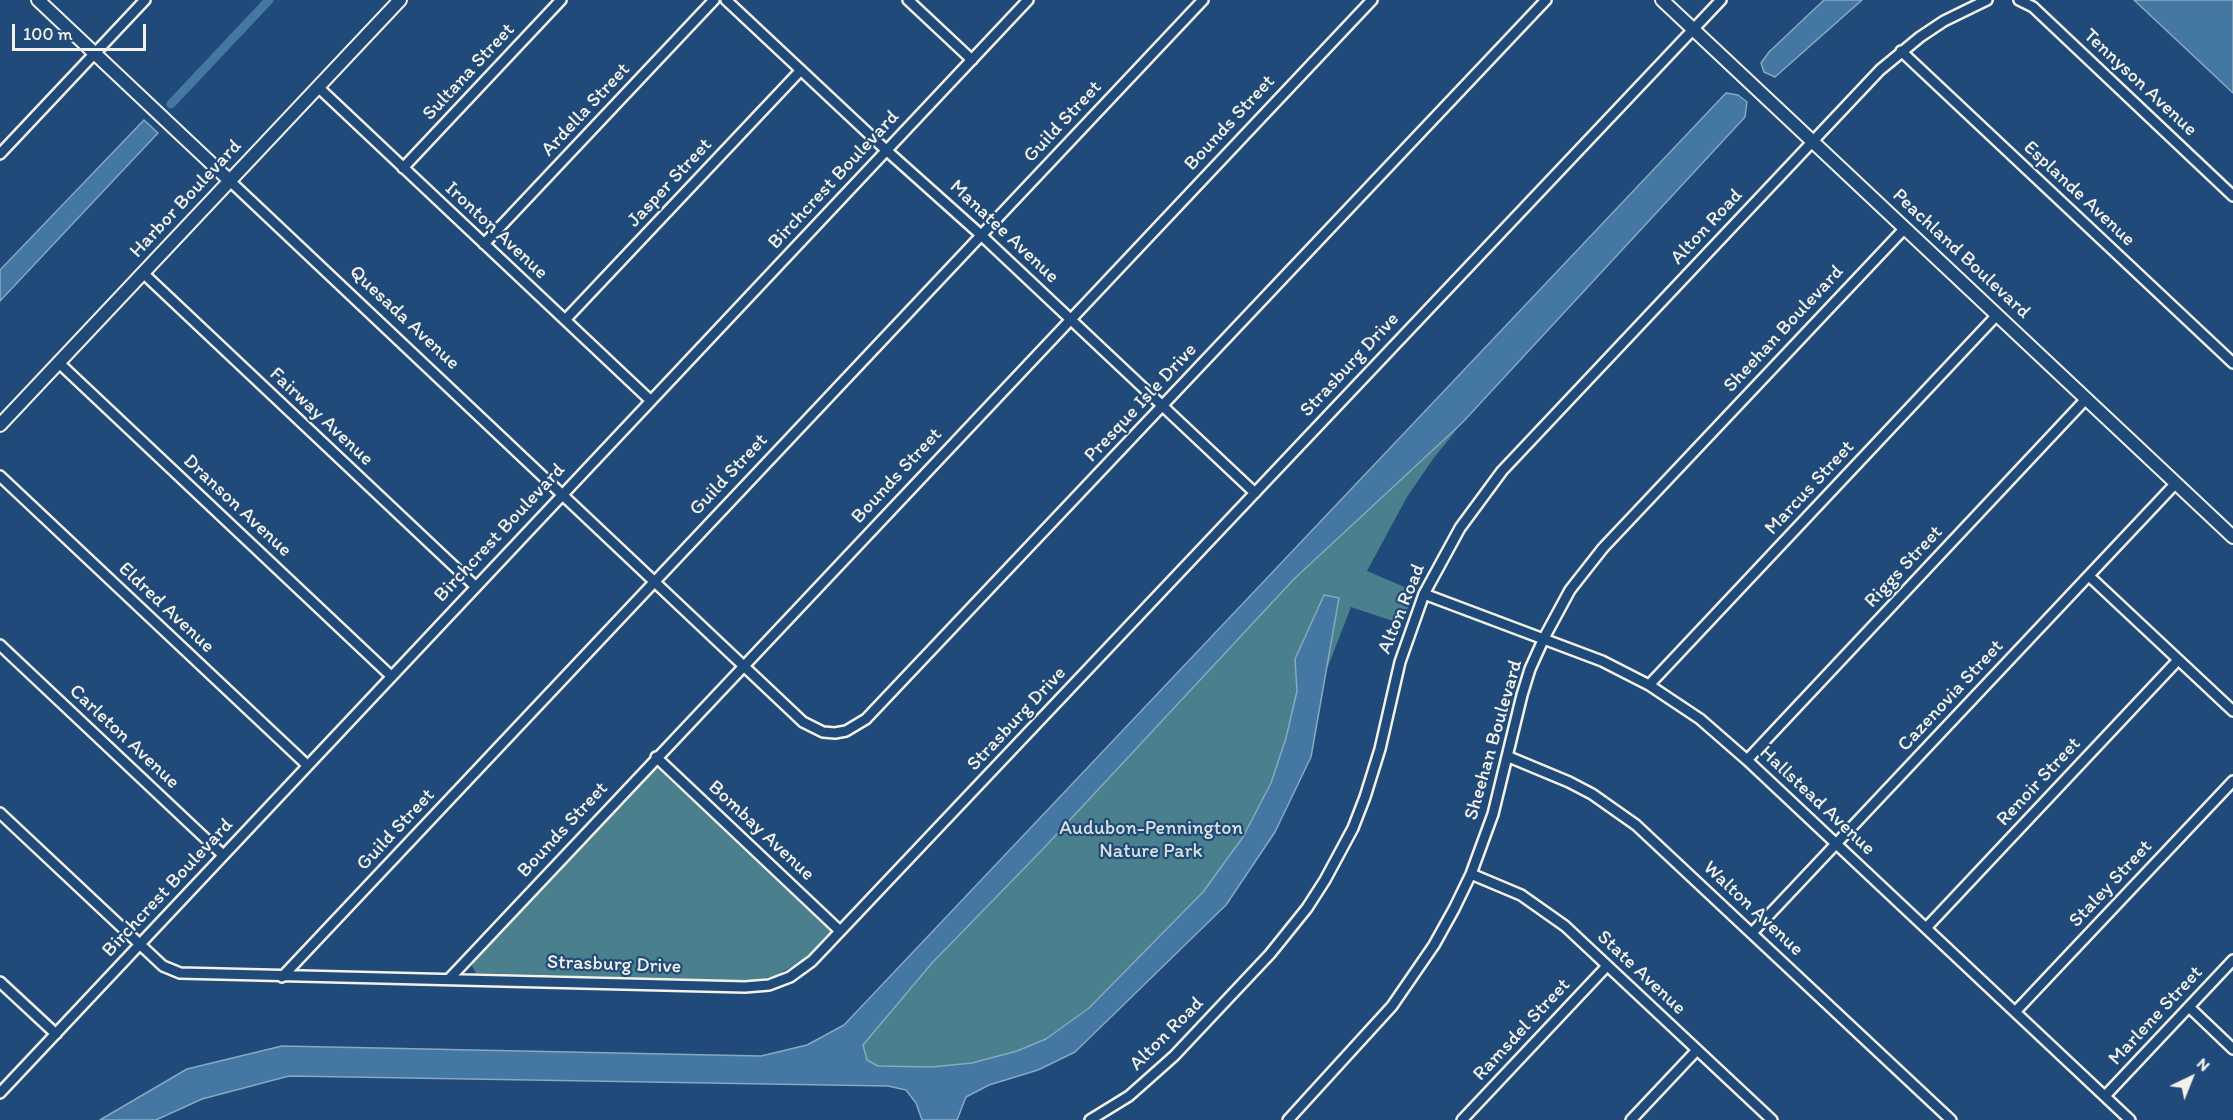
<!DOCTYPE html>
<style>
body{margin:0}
#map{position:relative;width:2233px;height:1120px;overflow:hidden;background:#1f4a7a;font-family:Itim,sans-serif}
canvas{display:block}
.north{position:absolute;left:2161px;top:1048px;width:60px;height:60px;-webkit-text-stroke:4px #1f4a7a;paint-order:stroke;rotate:43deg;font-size:16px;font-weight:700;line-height:24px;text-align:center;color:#f4f1e8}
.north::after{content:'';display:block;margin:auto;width:21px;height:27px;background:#f4f1e8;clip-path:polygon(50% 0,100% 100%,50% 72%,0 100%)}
.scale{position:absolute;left:12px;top:24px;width:134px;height:27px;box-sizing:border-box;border:3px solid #f4f1e8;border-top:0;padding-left:8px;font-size:18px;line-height:21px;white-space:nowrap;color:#f4f1e8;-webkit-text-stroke:4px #1f4a7a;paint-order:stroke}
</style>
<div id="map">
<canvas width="2233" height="1120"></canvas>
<div class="north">N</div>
<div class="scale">100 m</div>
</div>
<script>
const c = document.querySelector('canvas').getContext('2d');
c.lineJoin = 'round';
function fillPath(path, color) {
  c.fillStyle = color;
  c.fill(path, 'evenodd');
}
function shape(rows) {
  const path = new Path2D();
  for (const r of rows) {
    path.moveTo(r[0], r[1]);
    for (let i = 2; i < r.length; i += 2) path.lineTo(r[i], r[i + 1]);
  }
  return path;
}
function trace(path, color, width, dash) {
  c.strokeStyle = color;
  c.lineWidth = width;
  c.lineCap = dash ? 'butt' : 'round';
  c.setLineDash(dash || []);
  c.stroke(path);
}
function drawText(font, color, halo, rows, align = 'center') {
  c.font = font + ' Itim,sans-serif';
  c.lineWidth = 4.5;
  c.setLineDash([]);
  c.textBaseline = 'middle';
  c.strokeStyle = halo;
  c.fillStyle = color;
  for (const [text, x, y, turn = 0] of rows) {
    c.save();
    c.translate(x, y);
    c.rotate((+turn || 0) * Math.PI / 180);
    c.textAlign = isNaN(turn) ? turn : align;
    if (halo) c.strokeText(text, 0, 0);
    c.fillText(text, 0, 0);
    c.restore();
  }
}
fillPath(shape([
 [1462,423,1433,459,1407,497,1367,571,1414,591,1402,624,1351,607,1327,669,1339,598,1324,595,1295,659,1297,691,1286,738,1271,783,1243,837,1203,892,1089,1008,1046,1039,1017,1051,972,1063,932,1067,878,1066,867,1060,863,1045,932,963,1294,579],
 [655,766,831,932,802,961,775,976,748,981,476,973,472,966,475,959]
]), '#4a7f8d');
const water = shape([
 [1824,0,1862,0,1775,77,1764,72,1761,63,1769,52,1824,0],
 [2134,0,2233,0,2233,93,2134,0],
 [1726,93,1738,95,1747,102,1745,117,1462,423,1294,579,1041,851,932,963,863,1045,867,1060,878,1066,932,1067,972,1063,1017,1051,1046,1039,1089,1008,1203,892,1243,837,1271,783,1286,738,1297,691,1295,659,1324,595,1339,598,1311,757,1275,832,1226,905,1075,1052,1038,1070,989,1085,966,1097,957,1120,922,1120,916,1103,906,1090,888,1086,289,1076,202,1099,156,1120,100,1120,187,1069,282,1046,761,1056,807,1045,844,1025,1726,93],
 [144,120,158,133,0,301,0,270,144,120]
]);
fillPath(water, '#4478a2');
trace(water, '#8aa8be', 1.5);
trace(shape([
 [171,104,269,0]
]), '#4478a2', 9);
const street = shape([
 [726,0,886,150,981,235,1255,493],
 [908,0,972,60],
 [2019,0,2033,7,2233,196],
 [1901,51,2233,363],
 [318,87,650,400],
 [0,154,145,0],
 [403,168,561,0],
 [230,181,803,722,823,732,835,733,846,731,866,719,1546,0],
 [484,244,714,0],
 [143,273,475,586],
 [565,320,801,70],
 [58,362,391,676],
 [0,476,307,765],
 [2089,576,2233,711],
 [1424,594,1602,661,1649,685,1700,719,1747,760,2130,1120],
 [0,645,223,855],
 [1649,685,1997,315],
 [656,757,840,931],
 [1509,757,1569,782,1592,794,1636,825,1951,1120],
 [1747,760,2086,399],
 [0,813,163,966,180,973,745,987,769,985,790,977,812,961,1721,0],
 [1471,874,1521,895,1565,926,1772,1120],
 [1926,928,2178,660],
 [1752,933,2176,483],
 [282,977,1203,0],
 [449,979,1372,0],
 [0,982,56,1034],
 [2189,1007,2233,1049],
 [2015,1012,2233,781],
 [0,1093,1028,0],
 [2105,1096,2233,960],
 [1090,1120,1129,1096,1174,1056,1270,954,1307,908,1325,880,1353,828,1365,797,1380,749,1400,662,1424,594,1460,528,1502,471,1880,70,1920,37,1944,21,1987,0],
 [1288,1120,1392,1006,1434,945,1454,909,1471,874,1493,814,1522,695,1530,669,1544,638,1570,590,1603,548,1905,228],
 [1462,1120,1607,966],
 [1631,1120,1697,1050]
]);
const secondary = shape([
 [38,0,230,181],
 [1662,0,2233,537],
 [0,425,400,0]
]);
trace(street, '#f4f1e8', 14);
trace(secondary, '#f4f1e8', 16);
trace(street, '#1f4a7a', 9);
trace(secondary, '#1f4a7a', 12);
drawText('20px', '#f4f1e8', '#1f4a7a', [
 ["Sultana Street",469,72,-47],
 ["Tennyson Avenue",2140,83,43],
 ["Ardella Street",586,110,-47],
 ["Guild Street",1063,122,-47],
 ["Bounds Street",1230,123,-47],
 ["Birchcrest Boulevard",834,180,-47],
 ["Jasper Street",670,183,-47],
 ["Esplande Avenue",2079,194,43],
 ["Harbor Boulevard",186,199,-47],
 ["Alton Road",1707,227,-47],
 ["Ironton Avenue",496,231,43],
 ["Manatee Avenue",1004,232,43],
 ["Peachland Boulevard",1961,254,43],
 ["Quesada Avenue",404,318,43],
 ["Sheehan Boulevard",1784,329,-47],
 ["Strasburg Drive",1350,365,-47],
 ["Presque Isle Drive",1141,403,-47],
 ["Fairway Avenue",321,417,43],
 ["Guild Street",729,475,-47],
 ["Bounds Street",897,476,-47],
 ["Marcus Street",1810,488,-47],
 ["Dranson Avenue",237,506,43],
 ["Birchcrest Boulevard",500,533,-47],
 ["Riggs Street",1904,567,-47],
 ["Eldred Avenue",166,608,43],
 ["Alton Road",1402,609,-68],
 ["Cazenovia Street",1951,696,-47],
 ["Strasburg Drive",1017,719,-47],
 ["Carleton Avenue",124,737,43],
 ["Sheehan Boulevard",1494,740,-74],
 ["Renoir Street",2039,782,-47],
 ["Hallstead Avenue",1817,801,43],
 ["Guild Street",396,830,-47],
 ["Bounds Street",563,830,-47],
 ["Bombay Avenue",761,831,43],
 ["Staley Street",2111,884,-47],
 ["Birchcrest Boulevard",168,888,-47],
 ["Walton Avenue",1753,909,43],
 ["Strasburg Drive",614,965,2],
 ["State Avenue",1641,973,43],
 ["Marlene Street",2156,1016,-47],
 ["Ramsdel Street",1522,1030,-47],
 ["Alton Road",1167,1034,-45]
]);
drawText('20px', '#dae0da', '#1f4a7a', [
 ["Audubon-Pennington",1151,829],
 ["Nature Park",1151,852]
]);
</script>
